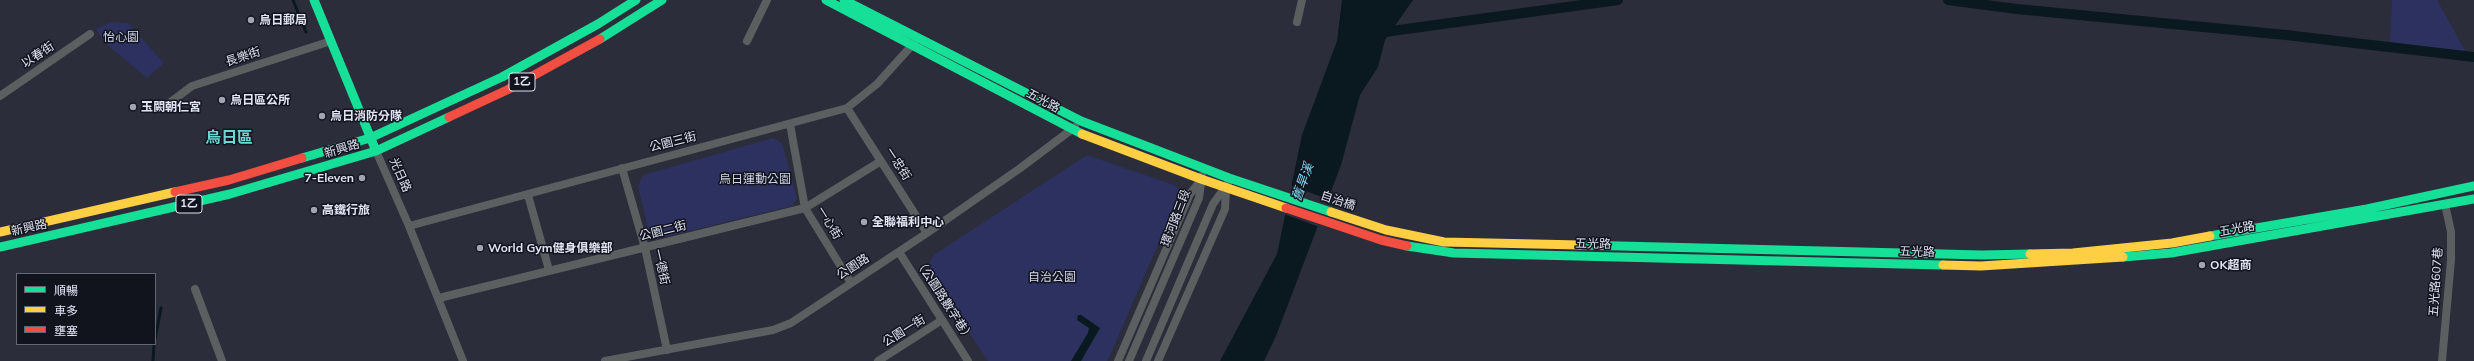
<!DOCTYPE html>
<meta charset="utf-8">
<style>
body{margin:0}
#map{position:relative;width:2474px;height:361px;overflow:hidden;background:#2b2d3a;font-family:Mulish,"Noto Sans TC",sans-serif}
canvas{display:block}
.legend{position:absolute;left:16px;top:273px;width:140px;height:72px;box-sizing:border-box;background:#11131d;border:1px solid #646773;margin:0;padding:5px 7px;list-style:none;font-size:12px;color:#e0e4f3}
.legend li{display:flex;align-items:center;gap:8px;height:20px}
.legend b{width:20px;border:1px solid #646773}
</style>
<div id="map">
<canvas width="2474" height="361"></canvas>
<ul class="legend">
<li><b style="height:5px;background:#16e098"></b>順暢</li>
<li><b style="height:5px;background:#ffcf43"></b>車多</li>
<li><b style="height:5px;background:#f24e42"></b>壅塞</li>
</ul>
</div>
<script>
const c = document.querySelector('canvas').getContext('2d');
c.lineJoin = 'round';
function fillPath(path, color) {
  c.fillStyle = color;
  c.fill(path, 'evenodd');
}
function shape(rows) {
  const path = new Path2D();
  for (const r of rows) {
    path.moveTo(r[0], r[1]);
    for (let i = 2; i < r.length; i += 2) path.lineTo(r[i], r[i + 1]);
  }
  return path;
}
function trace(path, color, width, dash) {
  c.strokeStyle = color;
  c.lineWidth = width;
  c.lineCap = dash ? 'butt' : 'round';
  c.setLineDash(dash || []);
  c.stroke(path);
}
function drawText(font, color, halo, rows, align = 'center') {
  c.font = font + ' Mulish,"Noto Sans TC",sans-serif';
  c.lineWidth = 3;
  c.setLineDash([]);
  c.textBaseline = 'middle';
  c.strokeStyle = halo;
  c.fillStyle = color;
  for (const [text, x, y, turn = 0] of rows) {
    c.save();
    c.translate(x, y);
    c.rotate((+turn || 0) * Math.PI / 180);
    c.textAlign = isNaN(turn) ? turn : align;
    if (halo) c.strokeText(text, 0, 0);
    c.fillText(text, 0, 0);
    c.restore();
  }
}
fillPath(shape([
 [2392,0,2437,0,2466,52,2390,42],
 [112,22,128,23,164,63,147,78,105,43,96,29],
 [773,138,782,143,797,198,792,206,656,239,649,232,638,186,643,175],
 [1087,155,1174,185,1179,189,1180,193,1109,358,1107,361,988,361,928,271,929,263,935,254]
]), '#2c315f');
fillPath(shape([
 [1342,0,1413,0,1385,40,1378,67,1360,95,1341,165,1276,336,1264,361,1220,361,1277,254,1302,135,1337,41],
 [1078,315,1081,315,1100,328,1081,361,1071,361,1088,333,1089,328,1077,320]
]), '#09191f');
fillPath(shape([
 [1290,185,1330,200,1319,227,1284,214]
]), '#2b2d3a');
trace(shape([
 [293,0,306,32],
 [155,339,161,308],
 [153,361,154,344]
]), '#09191f', 3);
trace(shape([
 [1948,0,2017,9,2286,35,2474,57],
 [1377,33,1618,0]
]), '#09191f', 10);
trace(shape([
 [1297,22,1302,0],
 [747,41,767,0],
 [0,96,90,34],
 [168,104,192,86,331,41],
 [847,108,927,233],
 [790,124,805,208,851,283],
 [376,151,409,226,463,361],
 [622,168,645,248,667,350],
 [528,195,549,270],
 [409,226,847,108,877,84,915,42],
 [899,252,968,361],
 [195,289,222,361],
 [439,298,805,208,881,161],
 [605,361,773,330,791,323,927,233,1019,169,1075,127],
 [878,361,942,320],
 [1118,361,1190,194,1201,180],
 [1129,361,1199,198,1202,176],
 [1146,361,1213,204,1228,183],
 [1158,361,1225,209,1226,188],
 [2442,361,2451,260,2451,232,2445,204]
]), '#5b5f60', 8);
trace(shape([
 [314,0,376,151],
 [826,0,1082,134],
 [844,0,1081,121,1229,178,1331,212],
 [600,39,662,0],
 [302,158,370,138,502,77,598,24,636,0],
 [2210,236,2367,209,2474,186],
 [1580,245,1982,255,2030,254],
 [1407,246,1454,253,1943,265],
 [0,247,230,194,376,151,449,117],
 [2123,257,2171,253,2474,199]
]), '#16e098', 9);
trace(shape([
 [1082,134,1201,179,1286,208],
 [1331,212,1386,230,1444,242,1580,245],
 [0,232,175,192],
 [2030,254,2073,253,2172,243,2210,236],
 [1943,265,1981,266,2123,257]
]), '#ffcf43', 9);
trace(shape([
 [449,117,507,90,600,39],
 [175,192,229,180,302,158],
 [1286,208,1381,240,1407,246]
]), '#f24e42', 9);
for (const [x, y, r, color] of [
 [251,20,4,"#a1a4b2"],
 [222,100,4,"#a1a4b2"],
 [133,107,4,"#a1a4b2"],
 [322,116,4,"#a1a4b2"],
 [362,178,4,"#a1a4b2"],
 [314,210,4,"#a1a4b2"],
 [864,222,4,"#a1a4b2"],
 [480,248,4,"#a1a4b2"],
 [2202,265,4,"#a1a4b2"]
]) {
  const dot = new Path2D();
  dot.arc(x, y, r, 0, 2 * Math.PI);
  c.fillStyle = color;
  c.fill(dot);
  trace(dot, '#11131d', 1.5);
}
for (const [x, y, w] of [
 [522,82,26],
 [189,204,26]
]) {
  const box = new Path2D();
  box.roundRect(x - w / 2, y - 9, w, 18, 3);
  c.fillStyle = '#11131d';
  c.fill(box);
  trace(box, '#e0e4f3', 1);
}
drawText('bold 11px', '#e0e4f3', null, [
 ["1乙",522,82],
 ["1乙",189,204]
]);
drawText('bold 12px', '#e0e4f3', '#11131d', [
 ["烏日郵局",259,20],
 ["烏日區公所",230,100],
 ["玉闕朝仁宮",141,107],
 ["烏日消防分隊",330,116],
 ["7-Eleven",354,178,"right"],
 ["高鐵行旅",322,210],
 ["全聯福利中心",872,222],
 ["World Gym健身俱樂部",488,248],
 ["OK超商",2210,265]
], 'left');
drawText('12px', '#d1d6ec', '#11131d', [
 ["怡心園",121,37],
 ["烏日運動公園",755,179],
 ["自治公園",1052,277]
]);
drawText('12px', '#e0e4f3', '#11131d', [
 ["以春街",38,55,-34],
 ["長樂街",243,57,-18],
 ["五光路",1043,101,28],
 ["公園三街",673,142,-14],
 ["新興路",342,149,-17],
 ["一忠街",898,164,57],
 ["光日路",400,175,66],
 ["自治橋",1338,201,18],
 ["環河路三段",1176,218,-69],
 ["一心街",829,223,58],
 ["新興路",29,228,-13],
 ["五光路",2237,229,-10],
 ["公園二街",663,231,-14],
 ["五光路",1593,244,1],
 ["五光路",1917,252,2],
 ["一德街",661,267,77],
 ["公園路",853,267,-33],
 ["五光路607巷",2436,282,-86],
 ["（公園路數字巷）",944,300,57],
 ["公園一街",904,331,-32]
]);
drawText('italic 13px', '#84dcf8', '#11131d', [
 ["舊旱溪",1303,182,-70]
]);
drawText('bold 16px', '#6bd7d5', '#11131d', [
 ["烏日區",229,138]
]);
</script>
